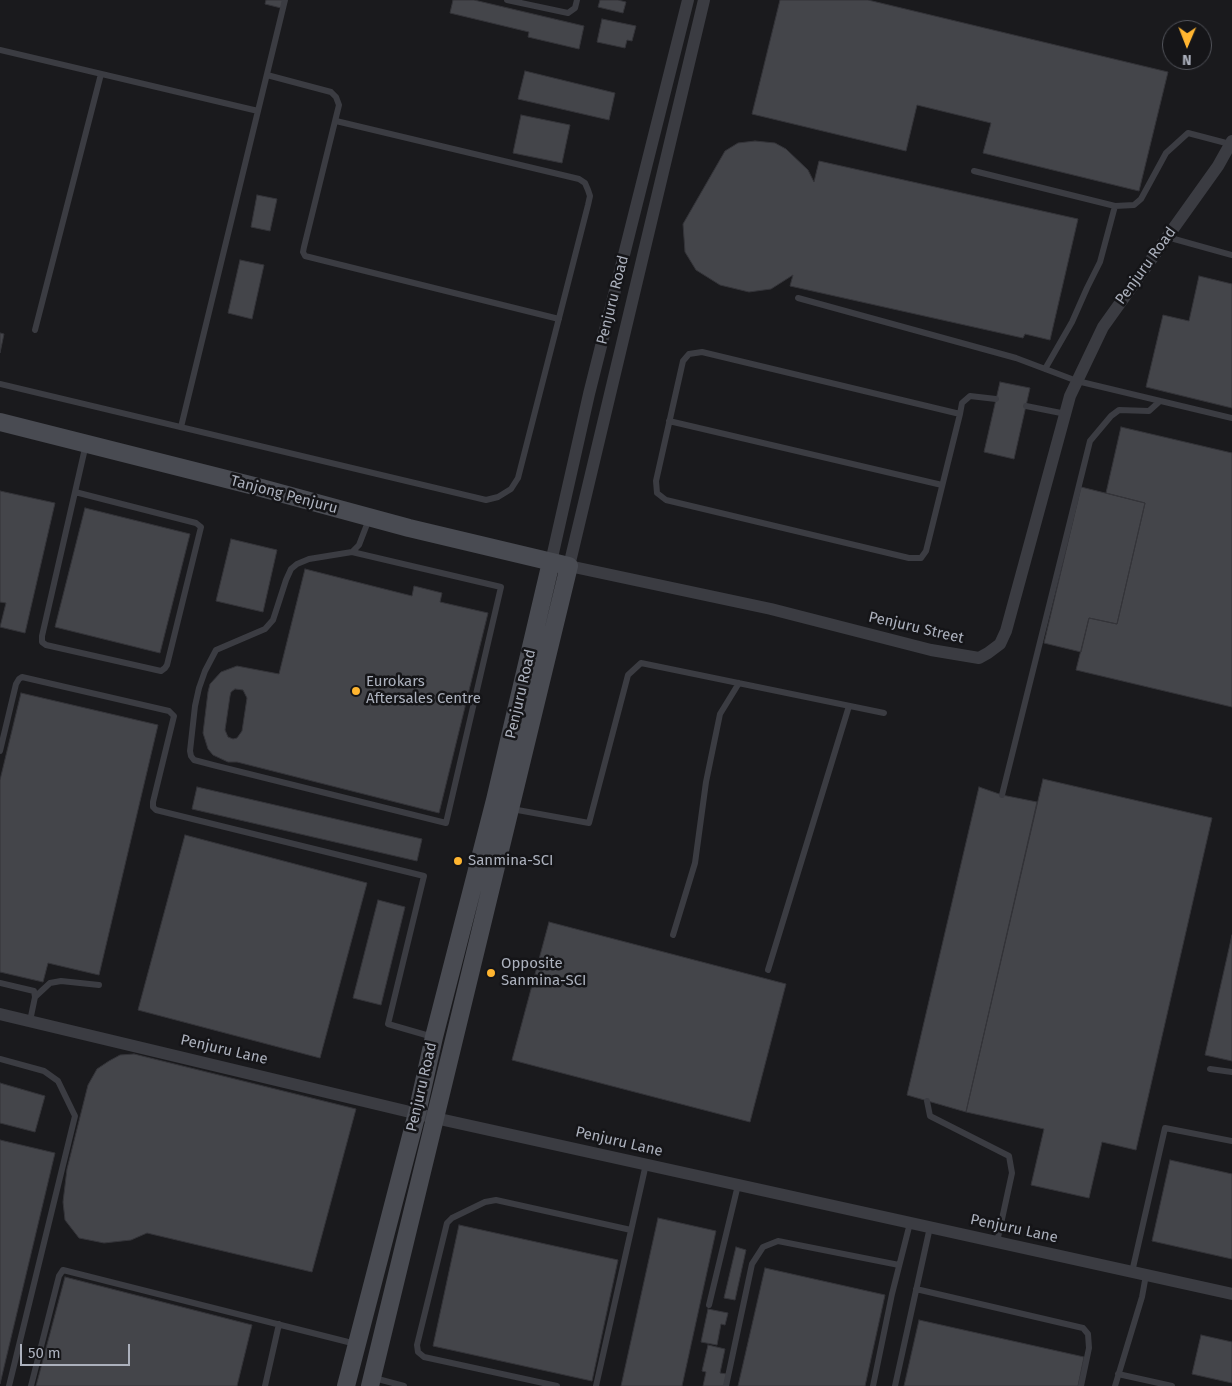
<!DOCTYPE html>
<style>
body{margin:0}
#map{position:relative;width:1232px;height:1386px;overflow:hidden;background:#1a1a1d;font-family:"Fira Sans",sans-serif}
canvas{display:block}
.north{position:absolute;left:1162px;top:20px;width:50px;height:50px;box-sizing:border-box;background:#151518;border:1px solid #51535a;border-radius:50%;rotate:181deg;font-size:14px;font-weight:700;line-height:20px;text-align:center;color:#acb1bd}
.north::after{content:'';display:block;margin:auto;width:18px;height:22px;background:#ffb530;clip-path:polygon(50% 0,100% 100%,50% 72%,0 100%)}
.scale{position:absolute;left:20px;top:1344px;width:110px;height:22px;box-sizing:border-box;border:2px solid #acb1bd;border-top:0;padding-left:6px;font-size:15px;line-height:18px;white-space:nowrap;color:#acb1bd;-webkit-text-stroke:4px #151518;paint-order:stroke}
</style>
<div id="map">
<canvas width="1232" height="1386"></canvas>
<div class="north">N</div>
<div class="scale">50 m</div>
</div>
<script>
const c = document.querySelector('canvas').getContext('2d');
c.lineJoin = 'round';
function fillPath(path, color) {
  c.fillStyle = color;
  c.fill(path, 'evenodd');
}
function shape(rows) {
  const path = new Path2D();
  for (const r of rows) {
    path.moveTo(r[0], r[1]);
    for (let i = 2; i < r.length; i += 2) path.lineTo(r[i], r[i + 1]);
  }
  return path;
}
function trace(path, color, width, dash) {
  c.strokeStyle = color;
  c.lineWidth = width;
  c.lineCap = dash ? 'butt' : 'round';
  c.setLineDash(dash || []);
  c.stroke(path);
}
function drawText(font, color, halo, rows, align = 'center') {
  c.font = font + ' "Fira Sans",sans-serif';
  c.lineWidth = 5;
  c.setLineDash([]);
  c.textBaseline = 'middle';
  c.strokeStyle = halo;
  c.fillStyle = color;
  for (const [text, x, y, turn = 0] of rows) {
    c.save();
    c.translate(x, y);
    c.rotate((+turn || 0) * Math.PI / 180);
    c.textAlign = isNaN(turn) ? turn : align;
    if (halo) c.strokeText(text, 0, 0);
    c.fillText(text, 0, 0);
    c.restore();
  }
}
const building = shape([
 [266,0,283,0,281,8,265,4,266,0],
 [453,0,474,0,584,26,579,49,528,37,529,32,450,13,453,0],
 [600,0,618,0,626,2,623,13,598,7,600,0],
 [780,0,868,0,1168,72,1139,191,983,153,991,123,917,105,906,151,752,114,780,0],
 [602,19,636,26,632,41,627,40,625,48,597,42,602,19],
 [525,71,615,93,609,120,518,99,525,71],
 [521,115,570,125,562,163,513,153,521,115],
 [755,141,775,143,786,149,808,170,814,182,819,161,1078,219,1050,340,1025,334,1023,338,790,286,793,275,771,289,749,292,720,285,696,270,685,252,683,224,725,151,738,143,755,141],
 [257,195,277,199,270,231,251,227,257,195],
 [240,260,264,265,252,319,228,313,240,260],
 [1199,276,1232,284,1232,408,1146,387,1163,315,1189,321,1199,276],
 [0,333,4,334,0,353,0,333],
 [1000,382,1030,388,1014,459,984,452,1000,382],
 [1121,427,1232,453,1232,707,1076,670,1089,618,1117,624,1145,503,1106,493,1121,427],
 [1081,487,1145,503,1117,624,1089,618,1081,652,1044,643,1081,487],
 [0,491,55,503,25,633,0,627,6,603,0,602,0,491],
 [85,508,190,534,160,653,55,627,85,508],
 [231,539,277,550,263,612,216,601,231,539],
 [305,569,412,596,414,586,442,593,440,602,488,613,439,813,237,762,228,762,213,755,208,749,203,733,208,692,210,684,221,672,237,666,279,674,305,569],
 [235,689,243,690,247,698,242,731,237,738,233,739,228,737,225,730,230,696,231,692,235,689],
 [21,693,158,725,99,975,48,963,43,982,0,972,0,780,21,693],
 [1043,779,1212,818,1136,1150,1102,1142,1089,1198,1031,1185,1044,1129,966,1112,1043,779],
 [197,787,422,839,417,861,192,809,197,787],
 [979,787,1002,795,1037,802,966,1112,907,1095,979,787],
 [185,835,367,883,320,1058,138,1010,185,835],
 [378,900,405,907,381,1005,353,998,378,900],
 [549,922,786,984,750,1122,512,1060,549,922],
 [1232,935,1232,1061,1205,1055,1232,935],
 [134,1054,356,1109,312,1272,147,1233,131,1240,104,1243,79,1238,65,1220,63,1202,67,1169,88,1085,97,1069,109,1061,120,1055,134,1054],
 [0,1083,45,1096,35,1132,0,1123,0,1083],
 [0,1140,55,1153,0,1384,0,1140],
 [1170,1160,1232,1174,1232,1259,1152,1241,1170,1160],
 [658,1218,716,1231,682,1386,621,1386,658,1218],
 [459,1225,618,1260,592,1381,433,1346,459,1225],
 [736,1247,746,1250,735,1300,724,1298,736,1247],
 [765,1268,885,1295,865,1386,738,1386,765,1268],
 [65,1277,252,1325,237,1386,36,1386,65,1277],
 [708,1309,728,1313,725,1325,721,1324,717,1345,701,1342,708,1309],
 [919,1320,1084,1357,1078,1386,904,1386,919,1320],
 [1201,1335,1232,1342,1232,1383,1192,1374,1201,1335],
 [708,1345,725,1349,720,1373,727,1374,724,1386,703,1386,706,1372,702,1371,708,1345]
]);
fillPath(building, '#44454a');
trace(building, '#343439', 1);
trace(shape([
 [507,0,568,13,575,8,577,0],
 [0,50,258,111],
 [267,75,331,92,336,97,339,105,304,247,303,252,305,256,559,319],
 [974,171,1115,206,1134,205,1141,199,1166,153,1188,133,1230,144],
 [1167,237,1232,255],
 [798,298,1016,358,1077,381,1232,418],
 [35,330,101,74],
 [1045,369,1072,322,1087,288,1100,262,1115,206],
 [0,384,486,500,498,497,511,489,518,478,588,205,590,196,588,190,585,183,579,179,336,121],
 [1026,406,1066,414],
 [960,414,702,352,689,354,683,361,656,481,657,493,666,500,909,558,921,558,926,551,960,414,962,403,970,396,996,399],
 [669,421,942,485],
 [181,427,285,0],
 [75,492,196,523,201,527,167,665,165,668,161,671,46,645,42,642,42,636,86,444],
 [352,552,501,587,446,823,213,765,194,760,191,756,190,751,195,706,199,688,205,671,216,650,265,629,273,620,286,580,291,569,297,564,309,559,352,552,359,545,369,519],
 [0,751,16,684,19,679,22,677,169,711,174,716,153,802,153,807,156,810,424,876,388,1024,433,1037],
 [1002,795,1090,441,1111,416,1119,410,1149,411,1160,401],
 [512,809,589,823,628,675,641,663,884,713],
 [673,935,695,863,706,782,720,714,739,683],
 [768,970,849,706],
 [0,983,34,991,35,997,30,1021],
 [35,997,50,983,61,981,99,985],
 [0,1059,44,1071,58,1081,75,1116,9,1386],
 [1210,1069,1232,1072],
 [927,1101,930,1116,1009,1156,1012,1173,997,1242],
 [1132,1272,1165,1128,1232,1141],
 [916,1289,1083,1328,1088,1334,1089,1348,1081,1386],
 [709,1305,738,1185],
 [1118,1374,1172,1386],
 [374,1378,404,1386],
 [31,1386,59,1276,63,1270,356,1344],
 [265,1386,279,1324],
 [557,1386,424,1357,418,1352,417,1345,447,1223,452,1218,485,1202,496,1200,631,1230],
 [596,1386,646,1164],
 [726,1386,752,1264,763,1247,778,1241,899,1265],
 [873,1386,892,1294,910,1223],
 [895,1386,930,1227],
 [1115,1386,1142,1297,1146,1275]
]), '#3b3c42', 6);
trace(shape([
 [704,0,569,566,771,609,931,650,979,658,988,653,1000,644,1006,631,1070,396,1103,327,1218,166,1232,141],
 [551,562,589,394,688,0],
 [0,1014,435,1118,1232,1294]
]), '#3b3c42', 12);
trace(shape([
 [0,422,254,486,409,528,569,566,370,1386],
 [346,1386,417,1113,434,1037,495,800,551,562]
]), '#494b52', 18);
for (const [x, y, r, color] of [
 [356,691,5,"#ffb530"],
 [458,861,5,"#ffb530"],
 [491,973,5,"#ffb530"]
]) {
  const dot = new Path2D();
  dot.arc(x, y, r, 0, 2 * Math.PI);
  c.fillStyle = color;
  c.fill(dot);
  trace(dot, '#151518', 2);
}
drawText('15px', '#acb1bd', '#151518', [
 ["Penjuru Road",1146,266,-54],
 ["Penjuru Road",613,300,-76],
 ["Tanjong Penjuru",284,495,15],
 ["Penjuru Street",916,628,13],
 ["Penjuru Road",521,694,-77],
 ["Penjuru Lane",224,1050,13],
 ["Penjuru Road",422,1087,-77],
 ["Penjuru Lane",619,1142,13],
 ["Penjuru Lane",1014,1229,12]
]);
drawText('15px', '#acb1bd', '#151518', [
 ["Eurokars",366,682],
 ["Aftersales Centre",366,699],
 ["Sanmina-SCI",468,861],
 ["Opposite",501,964],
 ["Sanmina-SCI",501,981]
], 'left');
</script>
